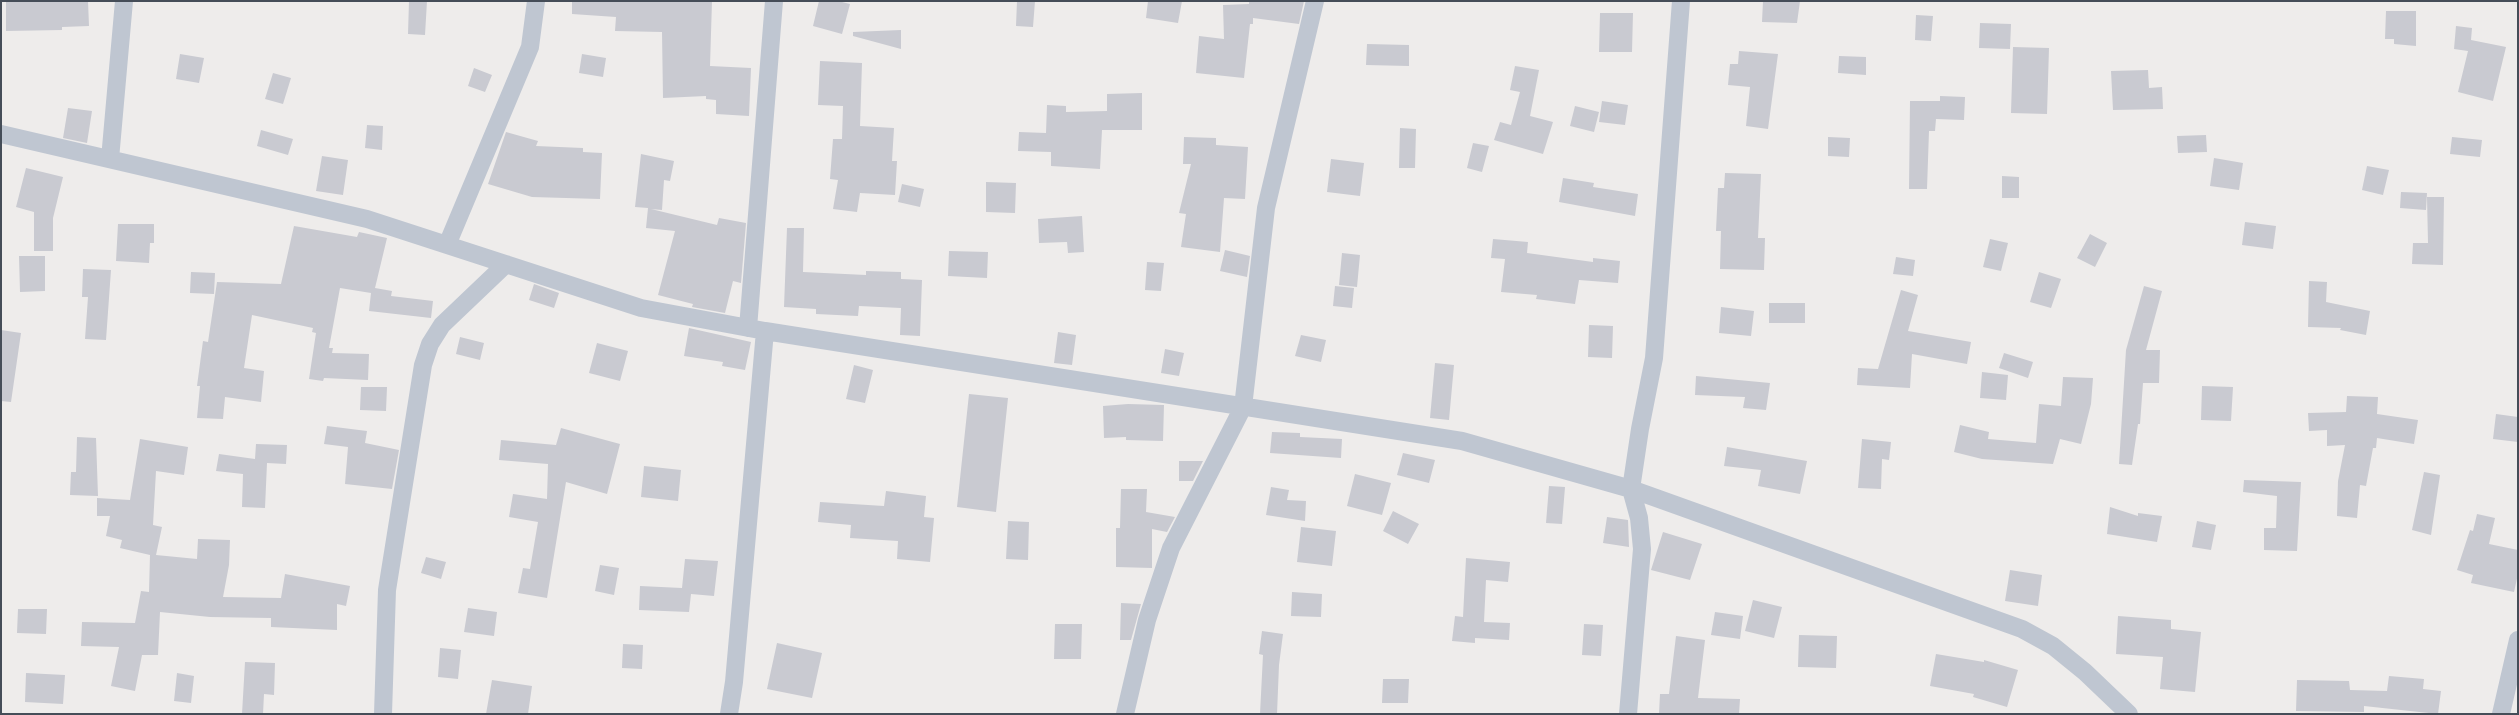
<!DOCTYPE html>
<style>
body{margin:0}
#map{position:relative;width:2519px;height:715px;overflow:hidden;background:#eeeceb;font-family:"Alegreya Sans",sans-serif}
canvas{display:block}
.frame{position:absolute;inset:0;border:2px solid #454d58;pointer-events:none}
</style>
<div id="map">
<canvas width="2519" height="715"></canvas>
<div class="frame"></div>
</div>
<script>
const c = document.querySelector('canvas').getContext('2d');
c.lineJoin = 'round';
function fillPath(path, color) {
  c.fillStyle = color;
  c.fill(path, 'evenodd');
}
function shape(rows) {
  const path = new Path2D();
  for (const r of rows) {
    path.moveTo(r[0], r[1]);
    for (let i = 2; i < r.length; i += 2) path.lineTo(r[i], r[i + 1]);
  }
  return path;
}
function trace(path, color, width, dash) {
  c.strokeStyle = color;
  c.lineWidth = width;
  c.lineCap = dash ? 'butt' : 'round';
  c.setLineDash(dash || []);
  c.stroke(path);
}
fillPath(shape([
 [6,1,88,1,89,26,62,27,62,30,6,31],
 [409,1,427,1,425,35,408,34],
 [572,1,712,1,710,66,751,68,749,116,716,114,716,100,706,99,706,96,663,98,662,32,615,31,616,17,572,14],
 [819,1,838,1,850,4,842,34,813,26],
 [1017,1,1035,1,1033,27,1016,26],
 [1148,1,1182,1,1178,23,1146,18],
 [1249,1,1304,1,1299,24,1253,18,1253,24,1250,24,1244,78,1196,73,1199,36,1224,39,1223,5,1249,4],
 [1763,1,1800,1,1797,23,1762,22],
 [2386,11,2416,11,2416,46,2394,44,2394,39,2385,39],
 [1600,13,1633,13,1632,52,1599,52],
 [1916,15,1933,16,1931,41,1915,40],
 [1980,23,2011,24,2010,49,1979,48],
 [2456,26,2472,28,2471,40,2506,47,2493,101,2458,92,2468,51,2454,49],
 [901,30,901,49,853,36,853,32],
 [1367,44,1409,45,1409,66,1366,65],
 [2013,47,2049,48,2047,114,2011,113],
 [1739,51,1778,54,1768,129,1746,126,1750,87,1728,85,1730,64,1738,64],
 [180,54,204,58,199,83,176,79],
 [582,54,606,58,603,77,579,73],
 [1839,56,1866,57,1866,75,1838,73],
 [820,61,862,63,860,126,894,128,892,161,897,161,895,195,860,193,857,212,833,209,838,180,830,179,833,139,842,139,843,106,818,105],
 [1515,66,1539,70,1530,116,1553,122,1543,154,1494,140,1500,122,1511,125,1520,92,1510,90],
 [474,68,492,75,485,92,468,86],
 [2148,70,2149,88,2162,87,2163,109,2113,110,2111,71],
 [273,73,291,78,283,104,265,99],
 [1142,93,1142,130,1102,130,1100,169,1051,166,1051,152,1018,151,1019,132,1046,133,1047,105,1066,106,1066,112,1107,111,1107,94],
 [1940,96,1965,97,1964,120,1936,119,1935,131,1929,131,1927,189,1909,189,1910,101,1940,101],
 [1602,101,1628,105,1625,125,1599,122],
 [1575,106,1599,112,1594,132,1570,126],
 [68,108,92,111,87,143,63,138],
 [367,125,383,126,382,150,365,148],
 [1400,128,1416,129,1415,168,1399,168],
 [261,130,293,139,288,155,257,146],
 [506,132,538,141,536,146,583,148,583,152,602,153,600,199,532,197,488,184],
 [2206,135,2207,152,2178,153,2177,136],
 [1184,137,1216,138,1216,145,1248,147,1245,199,1224,198,1220,252,1181,247,1186,214,1179,213,1191,164,1183,164],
 [1828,137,1850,138,1849,157,1828,156],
 [2452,137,2482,140,2480,157,2450,154],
 [1473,143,1489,146,1482,172,1467,168],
 [641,154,674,161,670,181,664,180,662,210,651,209,717,225,719,218,746,223,741,283,733,281,725,313,692,307,693,304,658,295,675,231,646,228,648,208,635,207],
 [322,156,348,160,343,195,316,191],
 [2214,158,2243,163,2239,190,2210,186],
 [1331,159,1364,163,1360,196,1327,192],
 [2367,166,2389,170,2383,195,2362,190],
 [26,168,63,177,53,218,53,251,34,251,34,212,16,207],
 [1725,173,1761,174,1758,238,1765,238,1764,270,1720,269,1721,231,1716,231,1718,188,1724,188],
 [2002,176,2019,177,2019,198,2002,198],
 [1563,178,1594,183,1593,187,1638,194,1635,216,1559,202],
 [986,182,1016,183,1015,213,986,212],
 [902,184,924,189,920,207,898,202],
 [2401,192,2427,193,2426,210,2400,208],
 [2427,197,2444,197,2443,265,2412,264,2413,243,2428,243],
 [1082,216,1084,252,1068,253,1067,242,1039,243,1038,219],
 [2245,222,2276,226,2273,249,2242,245],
 [118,224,154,224,154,243,150,243,149,263,116,261],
 [294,226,357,237,359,232,387,238,375,288,392,291,391,296,433,301,431,318,369,311,371,293,340,288,329,348,333,348,332,353,369,354,368,380,324,378,323,381,309,379,316,333,312,332,313,328,252,315,244,368,264,371,261,402,225,397,223,419,197,418,200,386,197,386,203,341,208,342,217,282,281,284],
 [787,228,804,228,803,272,866,275,866,271,901,272,901,279,922,280,920,336,900,335,901,308,859,306,858,316,816,314,816,309,784,307],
 [2090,234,2107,243,2095,267,2077,258],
 [1493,239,1528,242,1527,253,1593,262,1593,258,1620,261,1618,283,1579,280,1575,304,1536,299,1537,295,1501,292,1505,259,1491,258],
 [1990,239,2008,243,2001,271,1983,267],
 [1225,250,1250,256,1247,277,1220,271],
 [949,251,988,252,987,278,948,276],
 [1342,253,1360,255,1357,287,1339,285],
 [19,256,45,256,45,291,20,292],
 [1896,257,1915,260,1913,276,1893,274],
 [1147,262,1164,263,1161,291,1145,290],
 [83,269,111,270,106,340,85,339,88,297,82,297],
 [191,272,215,273,214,294,190,293],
 [2039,272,2061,279,2051,308,2030,302],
 [2309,281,2327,282,2326,302,2370,311,2366,335,2340,330,2341,328,2308,327],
 [534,284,559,293,554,308,529,300],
 [1335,286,1354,288,1352,308,1333,306],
 [2144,286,2162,291,2146,350,2160,350,2159,383,2143,383,2140,424,2138,424,2132,465,2119,464,2126,350],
 [1901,290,1918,295,1908,331,1971,342,1967,364,1912,354,1910,388,1857,385,1858,368,1878,369],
 [1769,303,1805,303,1805,323,1769,323],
 [1721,307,1754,311,1751,336,1719,333],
 [1589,325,1613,326,1612,358,1588,357],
 [689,328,751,342,745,370,722,366,723,362,684,356],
 [1,330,21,333,11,402,1,401],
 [1058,332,1076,335,1072,365,1054,363],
 [1301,335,1326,340,1321,362,1295,356],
 [460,337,484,343,480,360,456,354],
 [597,343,628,351,620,381,589,373],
 [1165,349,1184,353,1179,376,1161,373],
 [2004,353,2033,362,2028,378,1999,368],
 [1435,363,1454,365,1449,420,1430,418],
 [854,365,873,370,865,403,846,399],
 [1982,372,2008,375,2006,400,1980,398],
 [1696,376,1770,383,1766,410,1743,408,1745,397,1695,395],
 [2063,377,2093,378,2091,404,2081,444,2060,439,2053,464,1982,459,1954,452,1960,425,1989,432,1988,439,2036,443,2039,404,2061,406],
 [2202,386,2233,387,2231,421,2201,420],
 [361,387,387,387,386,411,360,410],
 [969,394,1008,398,996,512,957,507],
 [2347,396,2378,397,2377,414,2418,420,2414,444,2377,438,2376,448,2373,448,2366,486,2360,485,2357,518,2337,516,2338,481,2345,445,2327,446,2327,430,2309,431,2308,413,2346,412],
 [1128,404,1164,405,1163,441,1126,440,1126,437,1104,438,1103,406],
 [2496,414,2518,417,2518,442,2493,439],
 [327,426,367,431,365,443,399,450,392,489,345,484,348,447,324,444],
 [561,428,620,444,607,494,566,482,547,598,518,593,523,568,530,569,538,522,509,517,513,494,547,499,548,464,499,460,501,440,556,445],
 [1272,432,1300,433,1300,437,1342,439,1341,458,1270,453],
 [77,437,96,438,98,496,70,495,71,472,76,472],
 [140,439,188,447,184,475,156,471,153,525,162,527,156,555,197,559,198,539,230,540,229,565,223,597,281,598,285,574,350,586,346,606,337,604,337,630,271,627,271,618,210,617,160,612,158,655,142,655,135,691,111,686,119,647,81,646,82,622,135,623,141,591,149,592,150,555,120,548,122,540,106,536,110,516,97,516,97,498,130,500],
 [1862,439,1891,442,1889,460,1882,459,1881,489,1858,488],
 [256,444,287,445,286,464,267,463,265,508,242,507,243,474,216,471,219,454,255,459],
 [1727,447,1807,461,1800,494,1758,486,1761,470,1724,466],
 [1403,453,1435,460,1429,483,1397,475],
 [1179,461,1203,461,1193,481,1179,481],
 [644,466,681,470,678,501,641,497],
 [2424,472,2440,475,2431,535,2412,530],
 [1355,474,1391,483,1382,515,1347,506],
 [2244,480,2301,482,2297,551,2264,550,2264,528,2276,528,2277,496,2243,492],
 [1549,486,1565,487,1562,524,1546,523],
 [1271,487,1289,490,1287,500,1306,501,1305,521,1266,515],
 [1121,489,1147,489,1146,512,1175,517,1167,532,1152,529,1152,568,1116,567,1116,528,1120,528],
 [886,491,926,496,924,517,934,518,930,562,897,559,898,541,850,538,851,525,818,522,820,502,884,506],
 [2110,507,2138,516,2138,513,2162,516,2157,542,2107,534],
 [1393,511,1419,524,1408,544,1383,531],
 [2477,514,2495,518,2489,544,2518,550,2518,574,2514,592,2471,583,2473,575,2457,570,2470,530,2473,531],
 [1607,517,1628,520,1629,547,1603,543],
 [1008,521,1029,522,1028,560,1006,559],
 [2197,521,2216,525,2211,550,2192,547],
 [1301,527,1336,531,1332,566,1297,562],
 [1663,532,1702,544,1690,580,1651,570],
 [426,557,446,562,441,579,421,573],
 [1466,558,1510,562,1508,582,1486,580,1484,622,1510,623,1509,640,1475,638,1475,643,1452,641,1455,616,1463,617],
 [685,559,718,561,714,596,691,594,689,612,639,610,640,586,682,588],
 [600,565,619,568,614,595,595,591],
 [2010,570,2042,575,2038,606,2005,601],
 [1292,592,1322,594,1321,617,1291,616],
 [1753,600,1782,607,1774,638,1745,631],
 [1121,603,1141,604,1131,640,1120,640],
 [468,608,497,612,494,636,464,632],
 [18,609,47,609,46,634,17,633],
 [1715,612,1743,616,1740,639,1711,635],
 [2118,616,2171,620,2171,629,2201,632,2195,692,2160,689,2163,657,2116,654],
 [1055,624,1082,624,1081,659,1054,659],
 [1584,624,1603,625,1601,656,1582,655],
 [1262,631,1283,634,1279,665,1277,714,1260,714,1263,655,1259,654],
 [1799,635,1837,636,1836,668,1798,667],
 [1676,636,1705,640,1698,698,1740,699,1739,714,1659,714,1660,694,1669,694],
 [777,643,822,653,812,698,767,689],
 [623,644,643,645,642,669,622,668],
 [440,648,461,650,458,679,438,677],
 [1936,654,1984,662,1984,660,2018,670,2007,707,1973,697,1974,694,1930,686],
 [245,662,275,663,274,695,264,694,263,714,242,714],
 [26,673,65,675,63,704,25,702],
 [177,673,194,676,191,703,174,701],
 [2389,676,2424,679,2423,689,2441,691,2438,714,2364,706,2364,712,2296,711,2297,680,2349,681,2350,690,2387,691],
 [1383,679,1409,679,1408,703,1382,703],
 [492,680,532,686,528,714,486,714]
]), '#c9cad1');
trace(shape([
 [1,134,367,219,641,308,765,331,1462,441,1631,489,2022,629,2053,646,2085,672,2129,714],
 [110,159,124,1],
 [447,245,530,47,536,1],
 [748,328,774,1],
 [383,714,387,590,423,365,430,344,442,325,506,264],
 [729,714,734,682,765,331],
 [1125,714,1147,620,1171,548,1243,407,1266,208,1315,1],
 [1628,714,1642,549,1639,518,1631,489,1640,429,1654,358,1681,1],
 [2501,714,2518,640]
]), '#bfc6d1', 18);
</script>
